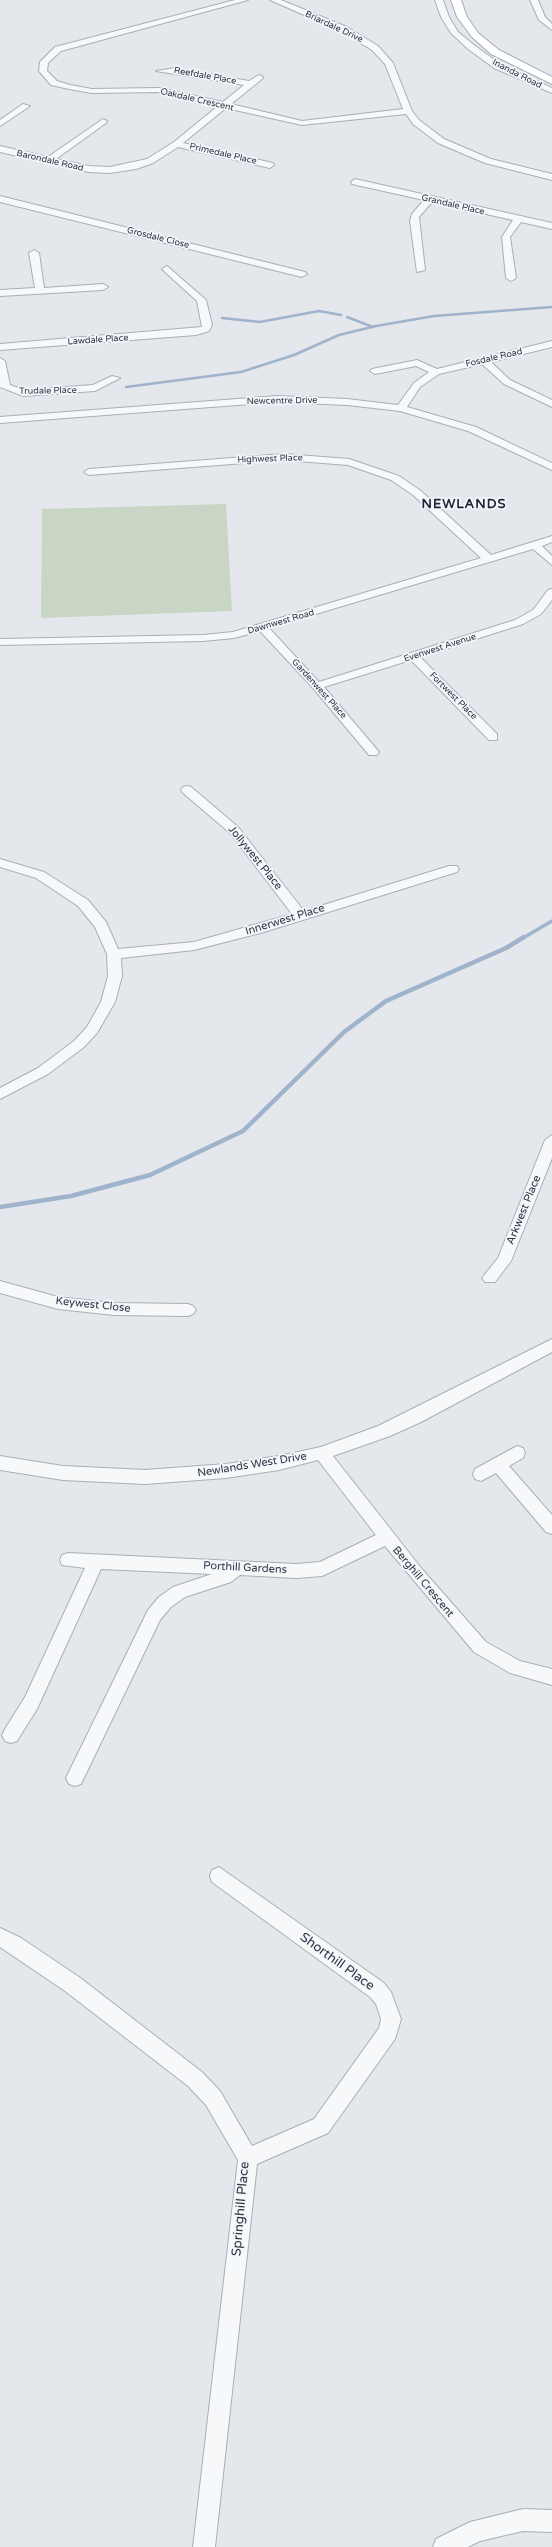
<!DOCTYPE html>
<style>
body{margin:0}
canvas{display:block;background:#e4e7ec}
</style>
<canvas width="552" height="2547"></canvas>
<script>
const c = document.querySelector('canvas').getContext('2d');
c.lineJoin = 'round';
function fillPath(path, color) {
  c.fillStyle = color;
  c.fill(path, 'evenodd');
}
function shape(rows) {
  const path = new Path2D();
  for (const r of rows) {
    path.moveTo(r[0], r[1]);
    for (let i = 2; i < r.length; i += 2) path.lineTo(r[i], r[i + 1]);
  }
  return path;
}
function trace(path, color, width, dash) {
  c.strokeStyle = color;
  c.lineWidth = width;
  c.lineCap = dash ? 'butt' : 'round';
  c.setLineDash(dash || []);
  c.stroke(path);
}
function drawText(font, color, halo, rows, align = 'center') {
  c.font = font + ' "Varela Round",sans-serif';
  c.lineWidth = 3.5;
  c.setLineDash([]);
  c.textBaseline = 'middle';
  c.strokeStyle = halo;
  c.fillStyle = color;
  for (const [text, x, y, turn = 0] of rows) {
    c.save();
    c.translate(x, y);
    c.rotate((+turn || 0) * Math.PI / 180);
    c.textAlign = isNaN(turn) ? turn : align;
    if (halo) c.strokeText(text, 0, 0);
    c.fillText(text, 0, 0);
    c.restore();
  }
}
fillPath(shape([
 [226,504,232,611,41,618,42,509]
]), '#c9d6c5');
trace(shape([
 [347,317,373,327],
 [222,318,260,322,319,311,341,315],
 [126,387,241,372,294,355,339,335,376,326,434,316,552,307]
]), '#9fb4cc', 2.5);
trace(shape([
 [523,938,552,921]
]), '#9fb4cc', 3.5);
trace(shape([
 [0,1207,71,1196,150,1175,243,1131,344,1032,386,1001,506,948,524,937]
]), '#9fb4cc', 4.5);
const minor = shape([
 [235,0,248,0,61,51,48,63,47,71,57,81,70,85,92,89,159,88,223,102,244,85,156,71,175,68,249,81,259,75,263,77,262,79,231,104,302,121,403,109,385,64,372,50,341,31,270,0,281,0,347,27,378,46,393,63,412,111,419,120,444,139,491,159,552,174,552,180,485,163,438,143,413,124,406,114,302,125,226,108,183,143,273,163,274,165,270,168,178,147,153,163,136,169,110,173,89,172,0,152,0,146,48,157,103,119,107,121,106,123,56,159,89,166,110,167,147,159,174,142,218,106,159,92,92,93,69,89,51,85,39,71,40,62,55,47,235,0],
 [435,0,443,0,449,17,458,32,474,45,500,64,552,88,552,93,494,68,468,49,451,33,441,17,435,0],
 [530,0,538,0,545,17,552,24,552,30,539,20,530,0],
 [23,104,30,106,0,126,0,120,23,104],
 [355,179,552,223,552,229,521,222,510,237,516,278,511,281,506,278,502,237,513,220,432,202,419,217,425,270,417,272,410,221,412,214,424,200,352,184,351,182,355,179],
 [0,196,305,272,307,274,302,277,0,202,0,196],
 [34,250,39,253,44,288,103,284,108,287,103,290,0,296,0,290,35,288,29,253,34,250],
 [167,266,206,300,212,325,209,331,196,335,0,350,0,344,202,327,197,301,164,271,162,269,167,266],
 [552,341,552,347,491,362,510,380,552,400,552,407,504,384,482,364,439,374,420,387,407,407,476,427,552,463,552,470,468,431,400,411,347,405,277,402,0,423,0,417,277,396,347,399,398,405,414,383,429,372,416,366,375,374,370,371,372,369,417,360,437,369,552,341],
 [0,358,5,361,10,385,24,390,93,385,112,376,120,378,95,391,23,396,0,387,0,358],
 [284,454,349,459,399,476,421,491,491,555,552,536,552,542,542,546,552,556,552,565,533,549,269,628,319,682,515,620,533,610,548,590,552,589,552,600,541,614,523,624,420,657,497,734,497,740,489,740,411,660,324,687,379,752,377,755,369,755,313,688,260,631,234,638,203,641,0,645,0,639,203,635,233,632,481,558,413,495,391,480,348,465,284,460,89,475,84,472,89,469,284,454],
 [187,786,191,787,238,827,304,911,449,866,457,866,459,869,457,872,264,932,194,950,121,958,122,976,115,1002,97,1033,84,1047,48,1074,0,1099,0,1088,38,1068,74,1041,87,1027,101,1002,108,976,107,954,95,927,78,906,36,878,0,867,0,859,44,872,88,900,106,922,118,949,194,942,292,914,230,833,183,793,181,790,183,787,187,786],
 [552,1135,552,1158,511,1261,495,1282,485,1282,482,1278,498,1258,545,1140,552,1135],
 [0,1281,58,1297,114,1303,188,1304,193,1306,196,1310,193,1314,188,1316,114,1315,58,1309,0,1293,0,1281],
 [552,1339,552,1352,421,1422,390,1436,333,1456,421,1568,486,1642,520,1661,552,1669,552,1685,510,1673,474,1652,385,1546,322,1576,296,1578,240,1575,231,1582,185,1597,171,1607,160,1620,81,1784,75,1786,69,1784,66,1778,148,1610,159,1597,173,1587,212,1574,101,1569,37,1709,17,1741,11,1743,5,1741,2,1735,5,1729,25,1697,85,1568,62,1565,60,1560,62,1555,68,1553,296,1564,320,1562,376,1535,318,1460,279,1470,226,1478,145,1484,63,1480,0,1470,0,1456,63,1466,145,1470,226,1464,279,1456,321,1447,378,1426,552,1339],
 [517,1446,523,1448,525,1453,523,1458,509,1466,552,1515,552,1534,546,1532,496,1473,481,1481,475,1479,473,1474,475,1469,517,1446],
 [219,1867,384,1983,391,1992,401,2019,395,2039,328,2133,257,2164,215,2547,193,2547,238,2160,206,2105,188,2086,65,1991,0,1947,0,1928,21,1938,79,1977,202,2072,220,2091,252,2146,314,2119,379,2028,381,2019,376,2004,370,1997,212,1882,210,1876,212,1870,219,1867],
 [523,2509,552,2510,552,2532,523,2531,480,2541,468,2547,433,2547,436,2539,470,2522,523,2509]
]);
const major = shape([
 [451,0,461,0,467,17,478,33,499,50,552,77,552,84,491,54,472,37,457,17,451,0]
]);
trace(minor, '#a9aeb7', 2);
trace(major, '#a3abb8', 2);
fillPath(minor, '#f7f8fa');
fillPath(major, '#fff');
drawText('9px', '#2b3445', '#f4f6f9', [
 ["Briardale Drive",334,27,25],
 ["Inanda Road",517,74,27],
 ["Reefdale Place",205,76,10],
 ["Oakdale Crescent",197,100,13],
 ["Primedale Place",223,154,13],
 ["Barondale Road",50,161,13],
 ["Grandale Place",453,205,13],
 ["Grosdale Close",158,238,14],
 ["Lawdale Place",98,340,-4],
 ["Fosdale Road",494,358,-13],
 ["Trudale Place",48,391,-1],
 ["Newcentre Drive",282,401,-1],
 ["Highwest Place",270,459,-2],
 ["Dawnwest Road",281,622,-16],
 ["Evenwest Avenue",440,648,-18],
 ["Gardenwest Place",319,689,48],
 ["Fortwest Place",453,696,45]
]);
drawText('11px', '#2b3445', '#f4f6f9', [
 ["Jollywest Place",255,858,51],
 ["Innerwest Place",285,920,-17],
 ["Arkwest Place",524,1210,-68],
 ["Keywest Close",93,1305,6],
 ["Newlands West Drive",252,1465,-9],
 ["Porthill Gardens",245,1568,3],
 ["Berghill Crescent",423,1582,50]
]);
c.letterSpacing = '1px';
drawText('bold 13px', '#1d2536', '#f4f6f9', [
 ["NEWLANDS",464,505]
]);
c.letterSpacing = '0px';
drawText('13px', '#2b3445', '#f4f6f9', [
 ["Shorthill Place",337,1962,36],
 ["Springhill Place",241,2209,-85]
]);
</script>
